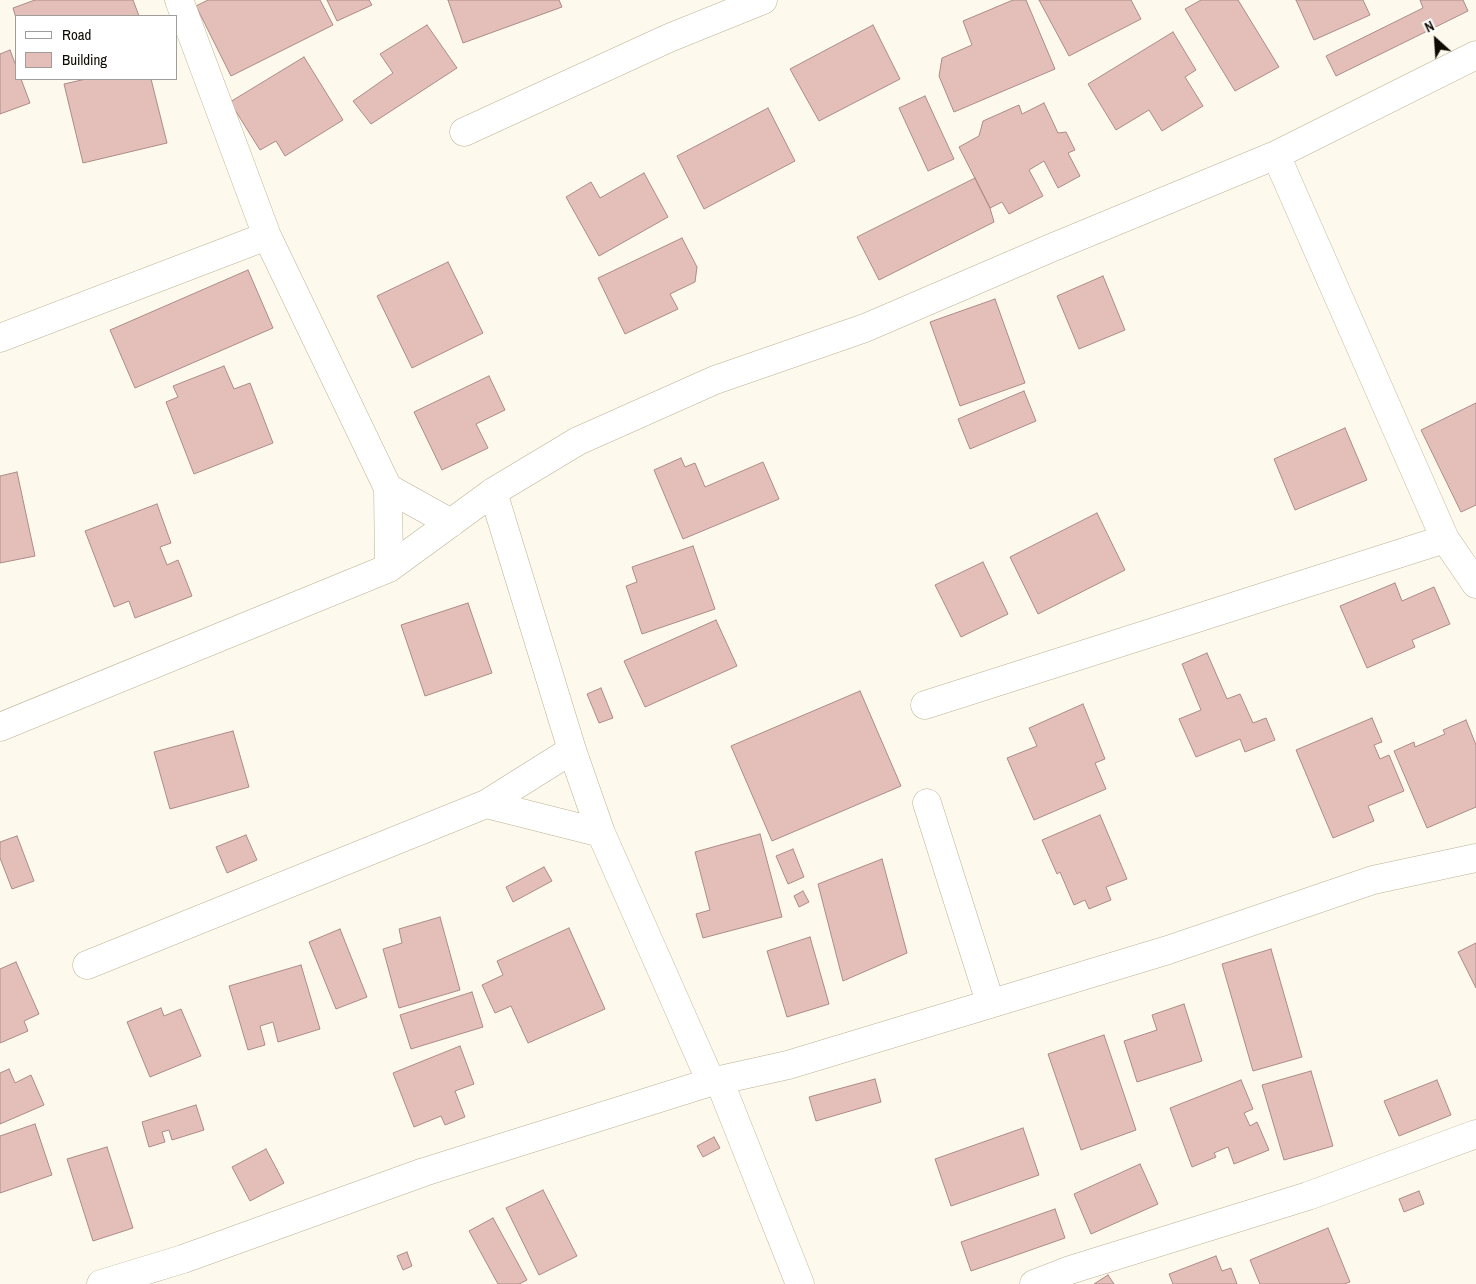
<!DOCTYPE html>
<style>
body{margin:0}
#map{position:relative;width:1476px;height:1284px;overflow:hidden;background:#fdf9ed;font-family:"Archivo Narrow",sans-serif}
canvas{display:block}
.legend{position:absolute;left:15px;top:15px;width:162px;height:65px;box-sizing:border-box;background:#fff;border:1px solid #9f9d9a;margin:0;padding:6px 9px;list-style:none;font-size:15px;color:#0f0b03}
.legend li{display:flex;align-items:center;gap:10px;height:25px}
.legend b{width:25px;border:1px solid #9f9d9a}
.north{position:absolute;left:1411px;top:15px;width:50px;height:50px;-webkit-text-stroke:4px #fff;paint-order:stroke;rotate:334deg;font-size:14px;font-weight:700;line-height:20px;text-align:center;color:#0f0b03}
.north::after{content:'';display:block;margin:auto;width:18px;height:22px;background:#0f0b03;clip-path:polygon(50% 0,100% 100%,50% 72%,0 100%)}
</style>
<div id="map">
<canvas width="1476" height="1284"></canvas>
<ul class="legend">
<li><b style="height:6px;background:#fff"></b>Road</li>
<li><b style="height:14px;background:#e4bfba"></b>Building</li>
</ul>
<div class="north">N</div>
</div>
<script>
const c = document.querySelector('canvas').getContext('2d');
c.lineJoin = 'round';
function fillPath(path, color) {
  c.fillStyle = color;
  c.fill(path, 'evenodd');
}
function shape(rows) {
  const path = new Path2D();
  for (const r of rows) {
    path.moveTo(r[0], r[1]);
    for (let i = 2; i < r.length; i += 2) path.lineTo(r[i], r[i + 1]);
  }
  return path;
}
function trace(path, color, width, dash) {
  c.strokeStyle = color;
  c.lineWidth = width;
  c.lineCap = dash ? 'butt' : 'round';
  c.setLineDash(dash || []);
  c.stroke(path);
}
const building = shape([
 [35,0,133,0,139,16,16,16,16,18,13,8,35,0],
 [208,0,320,0,333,25,231,76,196,6,208,0],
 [327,0,369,0,372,5,337,21,327,0],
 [448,0,559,0,562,7,463,43,448,0],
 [1013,0,1026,0,1055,69,954,112,939,76,942,58,972,45,963,21,1013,0],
 [1039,0,1131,0,1141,19,1069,56,1039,0],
 [1201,0,1238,0,1279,67,1235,91,1185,9,1201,0],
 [1296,0,1363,0,1370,15,1314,40,1296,0],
 [1463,0,1468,11,1336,76,1326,56,1423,8,1420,0,1463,0],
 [427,25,457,68,371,124,353,101,393,73,380,54,427,25],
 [873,25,900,79,819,121,790,69,873,25],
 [1173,32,1196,70,1185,77,1203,106,1162,131,1149,110,1116,130,1088,84,1173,32],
 [10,50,16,66,16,79,21,79,30,103,0,114,0,54,10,50],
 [304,57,343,120,285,156,276,141,260,150,230,102,304,57],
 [86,79,151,79,167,143,83,163,64,84,86,79],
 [925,96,954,159,928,171,899,108,925,96],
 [1044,103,1058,133,1066,132,1075,150,1068,153,1080,176,1058,188,1044,161,1029,170,1043,196,1009,214,1002,202,990,208,959,147,979,136,983,121,1019,105,1022,114,1044,103],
 [768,108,795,161,704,209,677,156,768,108],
 [644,173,668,217,599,256,566,197,591,182,600,198,644,173],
 [975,178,990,208,994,222,879,280,857,237,975,178],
 [682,238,697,267,695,282,670,294,678,309,625,334,598,278,682,238],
 [448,262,483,333,412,368,377,296,448,262],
 [248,270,273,328,135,388,110,330,248,270],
 [1103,276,1125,330,1079,349,1057,296,1103,276],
 [995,299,1025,383,960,406,930,322,995,299],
 [224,366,234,389,250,383,273,443,194,474,166,402,178,397,173,386,224,366],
 [489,376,505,410,476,424,488,448,442,470,414,412,489,376],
 [1024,391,1036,421,970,449,958,419,1024,391],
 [1476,403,1476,505,1461,512,1421,430,1476,403],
 [1345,428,1367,480,1295,510,1274,459,1345,428],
 [681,458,685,467,695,463,705,487,763,462,779,499,683,539,654,470,681,458],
 [17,472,35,556,0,563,0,476,17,472],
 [157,504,171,543,160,547,167,565,178,560,192,596,135,618,129,601,114,607,85,531,157,504],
 [1097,513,1125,570,1038,614,1010,557,1097,513],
 [693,546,715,609,642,634,626,586,637,582,632,567,693,546],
 [983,562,1008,614,961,637,935,585,983,562],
 [1395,583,1402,601,1434,587,1450,624,1412,640,1415,647,1367,668,1340,606,1395,583],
 [468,603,492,673,425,696,401,625,468,603],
 [716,620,737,666,645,707,624,661,716,620],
 [1207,653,1227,699,1240,694,1253,723,1266,718,1275,740,1245,752,1240,739,1196,757,1179,719,1201,710,1182,664,1207,653],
 [601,688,613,718,599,723,587,694,601,688],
 [860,691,901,786,772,841,731,746,860,691],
 [1083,704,1105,759,1095,763,1106,789,1034,820,1007,758,1037,746,1029,728,1083,704],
 [1372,718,1382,742,1374,745,1380,759,1389,755,1404,791,1368,806,1374,821,1333,838,1296,750,1372,718],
 [1466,720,1476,745,1476,807,1427,828,1394,751,1414,742,1415,747,1445,734,1443,730,1466,720],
 [233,731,249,787,170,809,154,752,233,731],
 [1100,815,1127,879,1106,887,1111,900,1089,909,1085,900,1074,905,1060,872,1057,874,1042,840,1100,815],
 [760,834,782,917,703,938,696,914,710,910,695,852,760,834],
 [246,835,257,860,227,873,216,847,246,835],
 [17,836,34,881,12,889,0,858,0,842,17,836],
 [793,849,804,877,788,884,776,856,793,849],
 [882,859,907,953,843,981,818,884,882,859],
 [544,867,552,881,513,902,506,887,544,867],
 [803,891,809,902,799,907,794,896,803,891],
 [440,917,460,990,399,1008,383,949,402,943,399,929,440,917],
 [569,928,605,1009,528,1043,511,1006,495,1013,482,985,503,975,497,961,569,928],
 [340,929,367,997,336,1009,309,942,340,929],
 [810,937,829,1004,787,1017,767,951,810,937],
 [1476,943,1476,988,1458,952,1476,943],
 [1271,949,1302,1057,1253,1071,1222,964,1271,949],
 [16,962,39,1014,24,1021,28,1031,0,1043,0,969,16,962],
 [301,965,320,1029,278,1042,273,1022,260,1026,265,1045,248,1050,229,986,301,965],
 [472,992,483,1027,411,1049,400,1015,472,992],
 [1184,1004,1202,1061,1137,1082,1124,1041,1157,1030,1152,1015,1184,1004],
 [161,1008,164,1016,181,1009,201,1056,150,1077,127,1022,161,1008],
 [1104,1035,1136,1130,1081,1150,1048,1054,1104,1035],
 [460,1046,474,1084,455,1091,465,1117,445,1125,441,1116,414,1127,393,1073,460,1046],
 [9,1069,15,1083,31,1075,44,1105,0,1124,0,1073,9,1069],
 [1311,1071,1333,1146,1284,1160,1262,1085,1311,1071],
 [875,1079,881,1102,816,1121,809,1097,875,1079],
 [1241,1080,1253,1109,1244,1113,1250,1126,1257,1122,1269,1150,1234,1164,1228,1147,1214,1153,1216,1157,1192,1167,1170,1108,1241,1080],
 [1437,1080,1451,1115,1399,1136,1384,1101,1437,1080],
 [196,1105,204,1130,172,1140,169,1130,162,1132,165,1142,149,1147,142,1122,196,1105],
 [35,1124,52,1175,0,1193,0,1136,35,1124],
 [1023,1128,1039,1175,951,1206,935,1159,1023,1128],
 [714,1137,720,1148,703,1157,697,1146,714,1137],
 [107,1147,133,1228,93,1241,67,1159,107,1147],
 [266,1149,284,1183,250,1201,232,1167,266,1149],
 [1140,1164,1158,1204,1091,1234,1074,1194,1140,1164],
 [543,1190,577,1256,539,1275,506,1208,543,1190],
 [1419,1191,1424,1204,1404,1212,1399,1199,1419,1191],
 [1055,1209,1065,1238,971,1271,961,1242,1055,1209],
 [493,1218,527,1280,519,1284,498,1284,469,1231,493,1218],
 [1328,1228,1350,1282,1344,1284,1260,1284,1250,1260,1328,1228],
 [407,1252,412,1266,403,1270,397,1256,407,1252],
 [1216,1256,1222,1271,1231,1268,1237,1284,1173,1284,1169,1274,1216,1256],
 [1108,1275,1114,1284,1094,1284,1108,1275]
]);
fillPath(building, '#e4bfba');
trace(building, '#ad8b86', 1);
const minor = shape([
 [179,0,267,236,388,488,389,568],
 [464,132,669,38,763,0],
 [1276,155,1445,539,1476,584],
 [0,338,267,236],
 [388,488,451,523],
 [493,492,572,750,601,833,711,1082],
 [925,705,1445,539],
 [0,727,389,568,493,492,578,441,715,380,865,328,1051,248,1276,155,1476,55],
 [927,803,990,1002],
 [486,804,601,833],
 [87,965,486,804,572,750],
 [719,1080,800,1284],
 [101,1284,183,1259,424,1172,711,1082,788,1065,1168,950,1373,880,1476,858],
 [1034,1284,1070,1270,1308,1196,1476,1134]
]);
trace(minor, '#bcb294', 29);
trace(minor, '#fff', 28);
</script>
